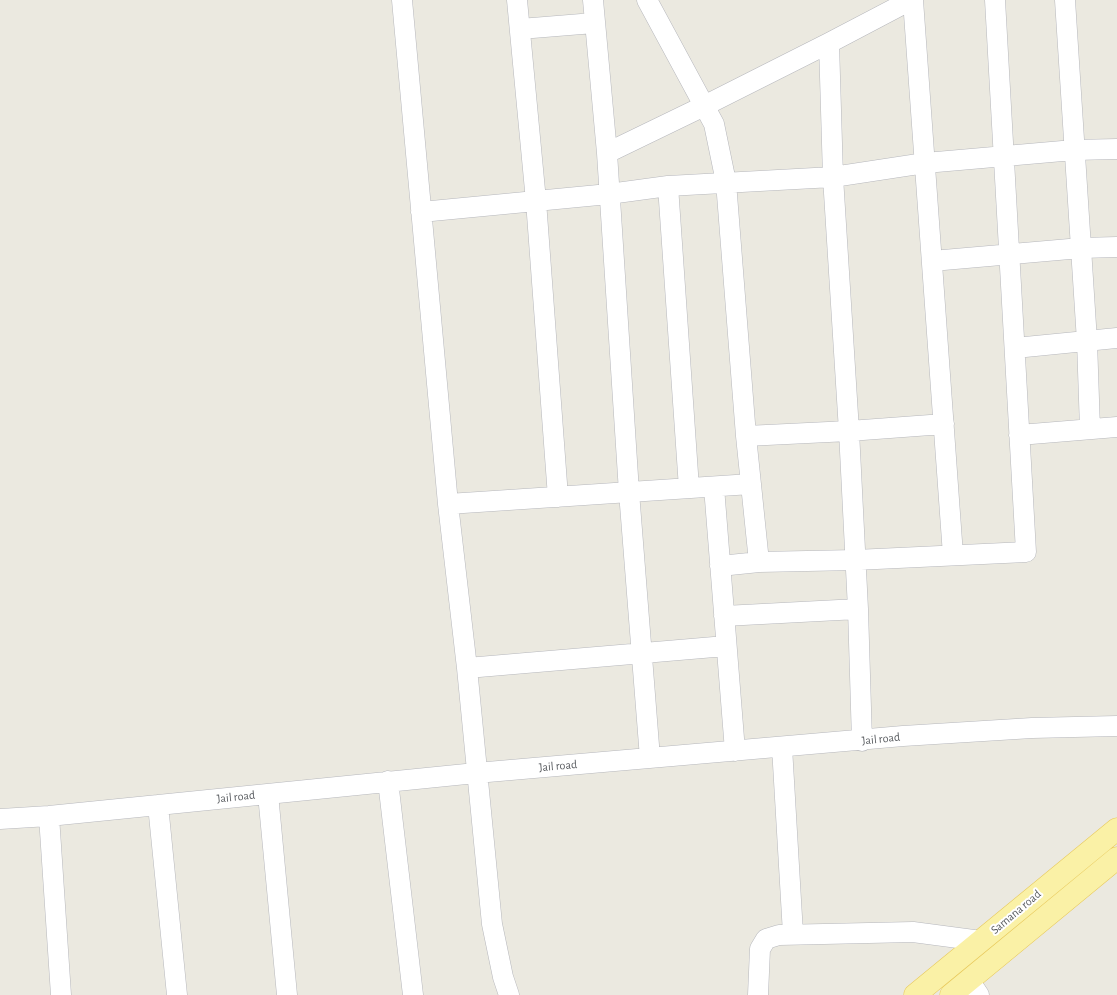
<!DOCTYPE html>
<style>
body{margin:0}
canvas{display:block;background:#ebe9e0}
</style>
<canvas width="1117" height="995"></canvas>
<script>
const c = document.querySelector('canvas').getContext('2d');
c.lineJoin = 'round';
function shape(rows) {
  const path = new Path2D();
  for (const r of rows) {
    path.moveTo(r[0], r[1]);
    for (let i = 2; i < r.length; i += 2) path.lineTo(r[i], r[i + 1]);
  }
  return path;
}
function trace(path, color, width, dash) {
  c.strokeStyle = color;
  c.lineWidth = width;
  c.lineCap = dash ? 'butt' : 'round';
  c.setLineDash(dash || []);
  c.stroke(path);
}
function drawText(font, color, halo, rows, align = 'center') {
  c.font = font + ' "Alegreya Sans",sans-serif';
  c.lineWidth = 4;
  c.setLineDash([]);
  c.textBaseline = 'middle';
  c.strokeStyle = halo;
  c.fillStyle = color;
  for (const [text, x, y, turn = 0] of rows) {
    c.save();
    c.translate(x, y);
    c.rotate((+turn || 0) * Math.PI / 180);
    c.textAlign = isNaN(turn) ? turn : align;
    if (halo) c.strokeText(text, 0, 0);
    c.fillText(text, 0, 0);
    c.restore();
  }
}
const minor = shape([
 [402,0,448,504,467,668,492,924,503,977,509,995],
 [517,0,536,201,558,497],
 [593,0,607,153,629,492,650,758],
 [647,0,714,124,726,182,746,436,759,562],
 [913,0,953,555],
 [1065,0,1087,341,1090,429],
 [520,29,594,23],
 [829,43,833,177,849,431,858,609,862,741],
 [607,153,704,106,829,43,911,0],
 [668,186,689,488],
 [421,212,609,194,668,186,833,177,925,163,1074,150,1117,149],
 [932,261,1081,248,1117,247],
 [1015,348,1117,338],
 [1019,435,1117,427],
 [746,436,849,431,944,424],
 [714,487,735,751],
 [448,504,751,484],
 [720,566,759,562,855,560,1026,552,995,0],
 [724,616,858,609],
 [467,668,726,646],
 [782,747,793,934],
 [388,781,413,995],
 [268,794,287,995],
 [158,805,177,995],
 [49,816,61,995],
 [0,819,49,816,476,773,903,736,1032,728,1117,726],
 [969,980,979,995],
 [758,995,760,949,766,939,779,935,913,932,981,941]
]);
const primary = shape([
 [915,995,1117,829],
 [951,995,1117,858]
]);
trace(minor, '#b6b7bc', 21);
trace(primary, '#e8c95c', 23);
trace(minor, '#fff', 20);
trace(primary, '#faf1a6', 22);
drawText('12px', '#595c60', '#fff', [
 ["Jail road",881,739,-6],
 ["Jail road",558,766,-5],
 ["Jail road",236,797,-6],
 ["Samana road",1016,912,-40]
]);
</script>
